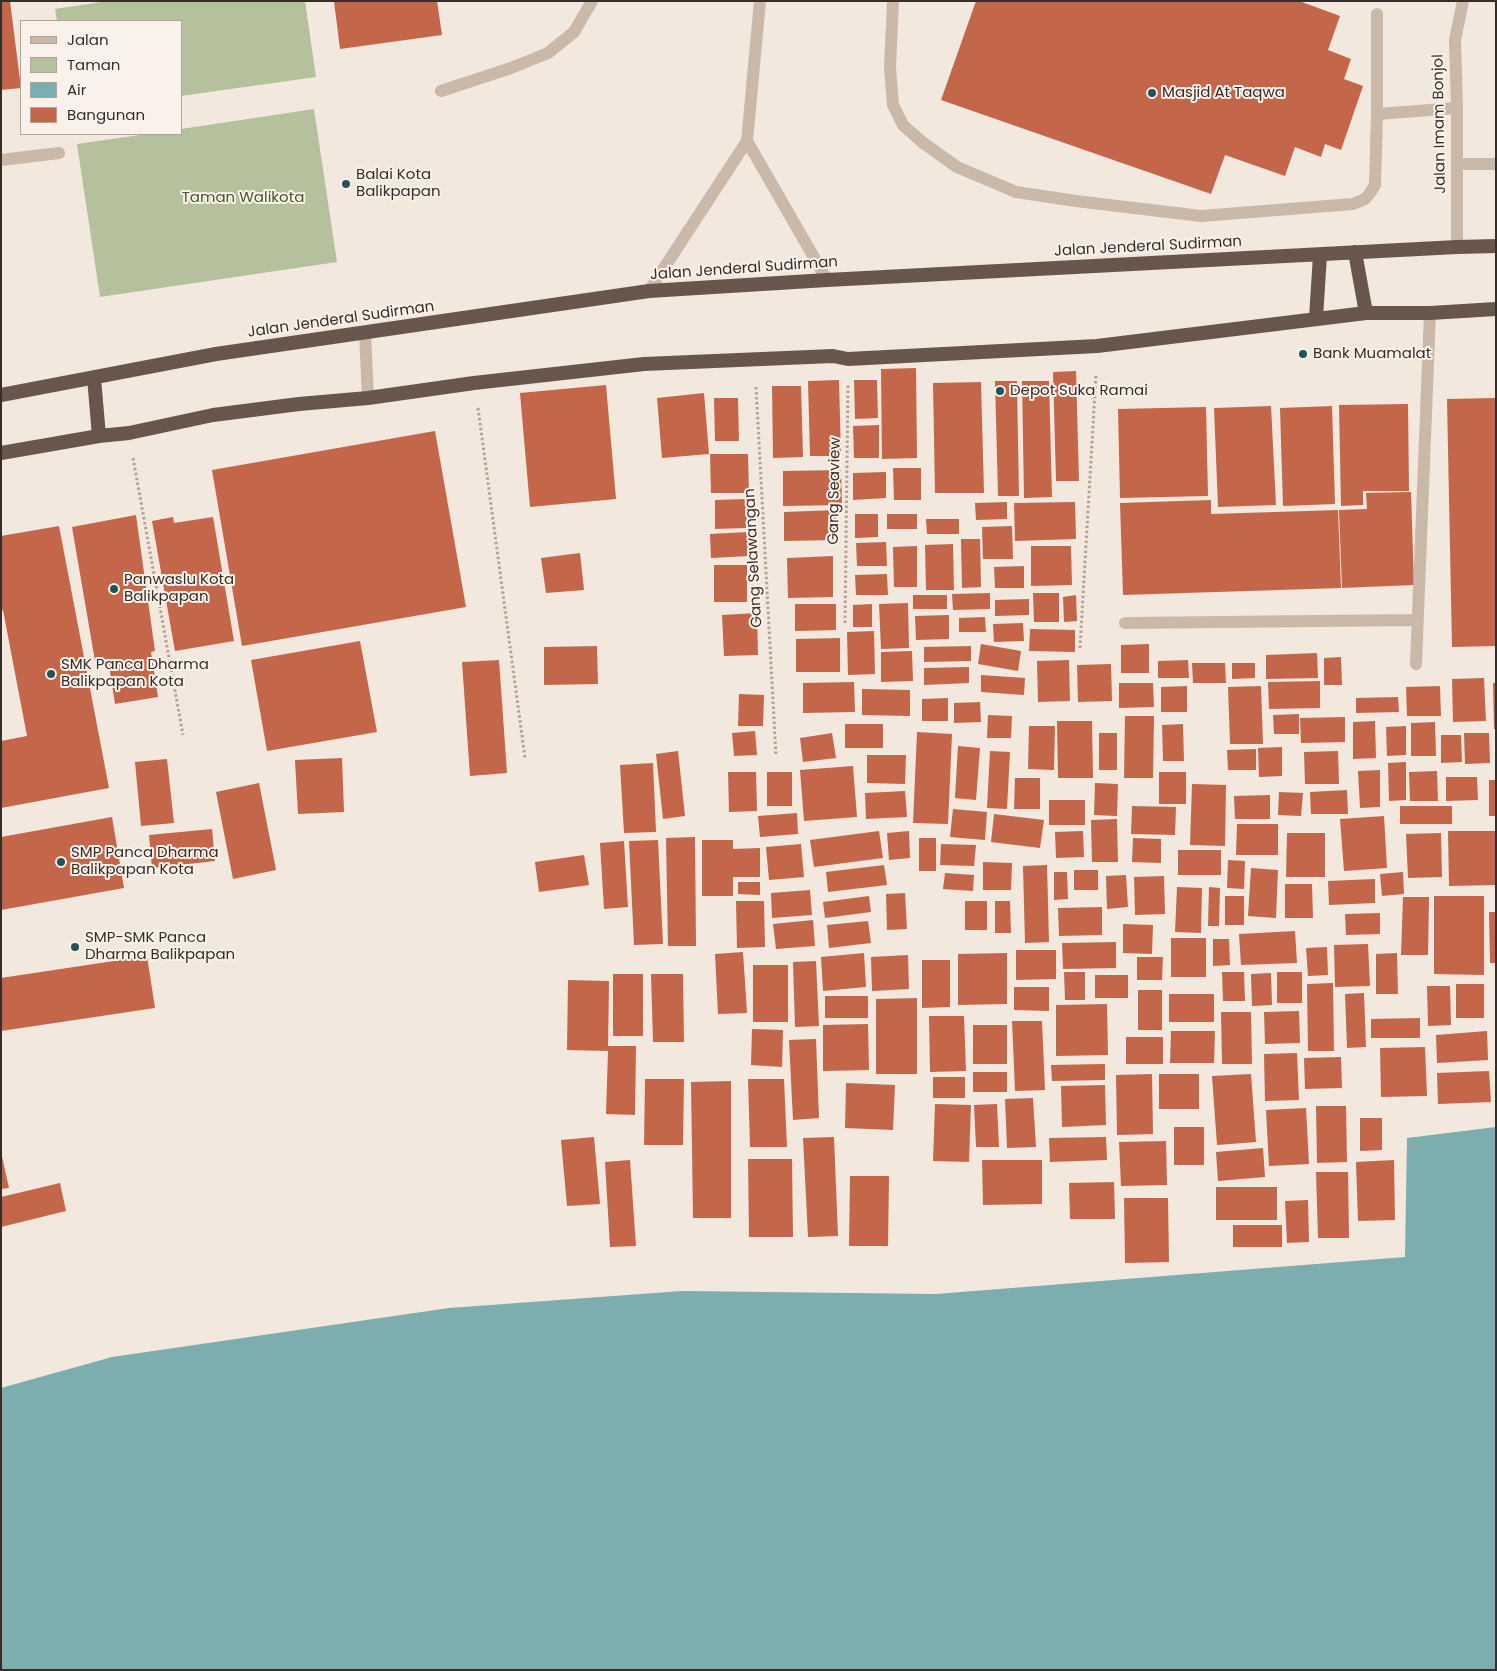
<!DOCTYPE html>
<style>
body{margin:0}
#map{position:relative;width:1497px;height:1671px;overflow:hidden;background:#f2e8dd;font-family:Poppins,sans-serif}
canvas{display:block}
.frame{position:absolute;inset:0;border:2px solid #372d29;pointer-events:none}
.legend{position:absolute;left:20px;top:20px;width:162px;height:115px;box-sizing:border-box;background:#faf2ea;border:1px solid #aca39d;margin:0;padding:6px 9px;list-style:none;font-size:15px;color:#372d29}
.legend li{display:flex;align-items:center;gap:10px;height:25px}
.legend b{width:25px;border:1px solid #aca39d}
</style>
<div id="map">
<canvas width="1497" height="1671"></canvas>
<div class="frame"></div>
<ul class="legend">
<li><b style="height:6px;background:#cab8a9"></b>Jalan</li>
<li><b style="height:14px;background:#b5c19d"></b>Taman</li>
<li><b style="height:14px;background:#7cadaf"></b>Air</li>
<li><b style="height:14px;background:#c46649"></b>Bangunan</li>
</ul>
</div>
<script>
const c = document.querySelector('canvas').getContext('2d');
c.lineJoin = 'round';
function fillPath(path, color) {
  c.fillStyle = color;
  c.fill(path, 'evenodd');
}
function shape(rows) {
  const path = new Path2D();
  for (const r of rows) {
    path.moveTo(r[0], r[1]);
    for (let i = 2; i < r.length; i += 2) path.lineTo(r[i], r[i + 1]);
  }
  return path;
}
function trace(path, color, width, dash) {
  c.strokeStyle = color;
  c.lineWidth = width;
  c.lineCap = dash ? 'butt' : 'round';
  c.setLineDash(dash || []);
  c.stroke(path);
}
function drawText(font, color, halo, rows, align = 'center') {
  c.font = font + ' Poppins,sans-serif';
  c.lineWidth = 4;
  c.setLineDash([]);
  c.textBaseline = 'middle';
  c.strokeStyle = halo;
  c.fillStyle = color;
  for (const [text, x, y, turn = 0] of rows) {
    c.save();
    c.translate(x, y);
    c.rotate((+turn || 0) * Math.PI / 180);
    c.textAlign = isNaN(turn) ? turn : align;
    if (halo) c.strokeText(text, 0, 0);
    c.fillText(text, 0, 0);
    c.restore();
  }
}
fillPath(shape([
 [108,1,305,1,316,77,181,96,181,21,57,21,55,9],
 [314,109,337,262,100,297,77,144,147,134,181,134,181,129]
]), '#b5c19d');
fillPath(shape([
 [1496,1127,1496,1670,1,1670,1,1388,112,1357,449,1308,682,1291,936,1294,1405,1257,1407,1138]
]), '#7cadaf');
fillPath(shape([
 [1,1,10,1,21,88,1,90],
 [334,1,437,1,442,35,340,49],
 [976,1,1299,1,1340,16,1328,50,1351,59,1344,79,1363,86,1341,150,1325,144,1321,157,1295,147,1285,176,1225,155,1211,194,941,100],
 [916,368,917,458,882,459,881,369],
 [1076,371,1079,481,1056,481,1053,372],
 [839,380,841,456,810,456,808,381],
 [854,380,877,380,878,418,855,419],
 [995,381,1017,381,1019,496,998,496],
 [1022,381,1049,381,1052,497,1024,498],
 [981,382,984,493,935,493,933,383],
 [606,385,616,499,530,507,520,393],
 [772,386,801,386,803,457,773,458],
 [704,393,709,454,662,458,657,398],
 [714,398,738,398,739,441,715,441],
 [1496,398,1496,646,1452,647,1447,399],
 [1408,404,1409,491,1363,491,1363,505,1341,506,1339,405],
 [1271,406,1276,505,1218,507,1214,408],
 [1332,406,1335,504,1283,506,1280,408],
 [1206,407,1208,496,1120,498,1118,409],
 [879,425,879,458,854,458,853,426],
 [435,431,466,607,242,646,212,470],
 [710,454,748,454,749,493,711,493],
 [893,468,921,468,921,500,894,500],
 [841,470,842,505,783,506,783,471],
 [886,472,886,498,853,500,853,473],
 [1411,492,1414,585,1342,588,1339,510,1367,509,1366,493],
 [746,499,747,528,715,529,715,500],
 [1211,500,1211,514,1338,510,1341,588,1123,595,1120,503],
 [1007,502,1007,519,976,520,975,503],
 [1075,502,1076,539,1015,541,1014,503],
 [836,510,837,540,784,541,784,512],
 [855,514,878,514,878,537,855,538],
 [887,514,917,514,917,529,887,529],
 [136,515,155,651,151,652,158,697,115,704,108,659,95,661,72,527],
 [173,517,174,523,213,517,234,641,175,651,152,521],
 [926,519,959,519,959,534,927,534],
 [59,526,109,788,1,808,1,741,27,736,3,610,1,611,1,536],
 [1012,526,1013,559,983,559,982,527],
 [748,532,749,556,711,558,710,534],
 [961,539,980,539,981,587,962,588],
 [886,542,887,566,857,566,856,543],
 [953,544,954,590,926,590,925,545],
 [917,546,917,587,894,587,893,547],
 [1031,546,1071,546,1072,585,1031,586],
 [580,553,584,590,546,593,541,558],
 [833,556,833,597,788,598,787,558],
 [714,565,747,565,747,602,714,602],
 [1024,566,1024,588,995,588,994,567],
 [887,574,888,595,856,595,855,575],
 [990,593,990,609,953,610,952,594],
 [1033,593,1059,593,1059,622,1034,622],
 [913,595,947,595,947,609,913,609],
 [1076,595,1077,621,1064,622,1063,597],
 [1029,599,1029,615,995,616,995,600],
 [908,603,909,648,881,649,879,604],
 [795,604,836,604,836,630,795,631],
 [872,604,872,627,853,627,853,605],
 [757,613,758,655,724,656,722,615],
 [949,615,949,639,916,640,915,616],
 [985,617,986,632,959,632,959,618],
 [1023,623,1024,641,994,642,993,624],
 [1030,629,1075,630,1075,652,1029,651],
 [874,631,875,674,848,675,847,632],
 [840,638,840,672,796,672,796,639],
 [360,641,377,732,267,751,251,660],
 [981,644,1021,651,1018,671,978,664],
 [1149,644,1149,673,1121,673,1121,645],
 [597,646,598,684,544,685,544,647],
 [971,646,971,661,924,662,924,647],
 [912,651,913,681,881,682,881,652],
 [1317,653,1318,678,1266,679,1266,655],
 [1341,657,1342,685,1324,685,1324,658],
 [499,660,507,773,470,776,462,662],
 [1069,660,1070,701,1038,702,1037,661],
 [1188,660,1189,678,1158,678,1158,661],
 [1192,663,1225,663,1226,683,1193,683],
 [1232,663,1255,663,1255,678,1232,679],
 [1111,664,1112,701,1078,702,1077,665],
 [969,667,969,683,924,685,924,668],
 [981,675,1025,678,1024,695,981,692],
 [1484,678,1486,721,1453,722,1452,679],
 [1320,681,1320,708,1269,709,1268,682],
 [854,682,855,712,803,713,803,683],
 [1119,683,1153,683,1154,707,1119,708],
 [1493,683,1496,683,1496,729,1494,729],
 [1187,686,1187,712,1161,712,1161,687],
 [1261,686,1263,744,1230,744,1228,687],
 [1440,686,1441,716,1407,716,1406,687],
 [862,689,910,690,910,716,862,715],
 [739,694,764,695,763,726,738,726],
 [1398,697,1399,712,1356,713,1356,698],
 [948,698,948,721,922,721,922,699],
 [980,702,981,722,954,723,954,703],
 [1299,714,1299,734,1274,734,1273,715],
 [988,715,1012,716,1011,738,987,738],
 [1125,716,1154,716,1153,778,1124,778],
 [1345,717,1345,742,1301,743,1300,718],
 [1057,721,1092,721,1093,778,1058,778],
 [1375,721,1376,758,1353,759,1353,722],
 [1435,722,1436,756,1411,756,1411,723],
 [845,724,883,724,883,748,845,748],
 [1183,724,1184,761,1163,761,1162,725],
 [1029,726,1055,726,1054,770,1028,769],
 [1406,726,1406,755,1387,756,1386,727],
 [755,731,757,755,734,756,732,733],
 [917,732,952,734,948,824,913,823],
 [832,733,836,758,803,762,800,738],
 [1099,733,1117,733,1117,770,1099,770],
 [1464,733,1489,733,1490,763,1465,764],
 [1441,735,1461,735,1462,762,1441,763],
 [958,746,980,748,976,800,955,798],
 [1282,747,1282,776,1259,777,1258,748],
 [1256,749,1256,770,1228,770,1227,750],
 [678,751,685,816,663,819,656,754],
 [990,751,1010,752,1007,809,987,808],
 [1338,751,1339,784,1305,784,1304,752],
 [867,755,906,755,905,784,867,783],
 [342,758,344,812,298,814,295,760],
 [167,759,174,823,141,826,135,762],
 [1406,762,1406,800,1389,801,1388,763],
 [653,763,656,832,624,833,620,765],
 [853,766,857,817,804,821,800,770],
 [1380,770,1380,807,1360,808,1358,771],
 [1437,771,1438,801,1410,801,1409,772],
 [728,772,756,772,757,811,729,812],
 [767,772,792,772,792,806,767,806],
 [1159,772,1186,772,1186,804,1159,804],
 [1446,777,1477,777,1478,800,1446,801],
 [1015,778,1040,778,1040,809,1014,809],
 [1489,780,1496,780,1496,816,1489,816],
 [259,783,276,870,233,879,216,792],
 [1095,783,1118,784,1117,816,1094,815],
 [1192,784,1226,785,1225,846,1190,845],
 [1347,790,1348,814,1311,814,1310,792],
 [905,791,907,817,866,819,865,793],
 [1279,792,1303,793,1301,816,1278,815],
 [1270,795,1270,819,1235,819,1234,796],
 [1049,800,1085,800,1085,825,1049,825],
 [1132,806,1176,807,1175,835,1131,834],
 [1400,806,1452,806,1452,824,1400,824],
 [953,809,987,812,985,840,950,837],
 [797,813,798,834,760,837,758,816],
 [994,814,1044,820,1040,848,991,842],
 [1384,816,1387,868,1344,871,1340,819],
 [112,817,124,888,1,910,1,837],
 [1117,819,1118,862,1092,862,1091,820],
 [1237,824,1278,824,1278,855,1236,855],
 [212,829,215,861,152,868,149,835],
 [879,831,883,858,814,867,810,840],
 [909,831,910,858,889,860,887,833],
 [1083,831,1084,857,1056,858,1055,832],
 [1448,831,1496,831,1496,885,1449,886],
 [1287,833,1325,833,1325,877,1286,877],
 [1441,833,1442,877,1408,878,1406,834],
 [695,837,696,946,668,946,666,838],
 [919,838,936,838,936,871,919,871],
 [1133,838,1161,839,1161,863,1132,862],
 [658,840,663,944,634,945,629,841],
 [702,840,733,840,733,849,760,848,760,877,733,877,733,896,702,896],
 [624,841,628,907,604,909,600,843],
 [801,844,804,877,769,880,766,847],
 [941,844,976,845,974,866,940,865],
 [1178,850,1221,850,1221,875,1178,875],
 [584,855,589,885,539,892,535,862],
 [1228,860,1245,861,1244,889,1227,888],
 [983,862,1012,863,1011,890,983,890],
 [884,865,887,885,828,892,826,872],
 [1047,865,1049,942,1025,943,1023,866],
 [1251,868,1278,870,1276,918,1248,916],
 [1074,870,1098,870,1098,890,1074,890],
 [1054,872,1067,872,1068,899,1054,900],
 [1403,872,1404,894,1382,896,1380,874],
 [945,873,974,875,973,891,943,889],
 [1126,875,1128,907,1107,909,1106,876],
 [1164,876,1165,914,1135,915,1134,877],
 [1375,879,1375,903,1329,905,1328,881],
 [738,882,760,882,760,895,738,894],
 [1285,884,1312,884,1313,918,1285,918],
 [1177,887,1202,888,1201,933,1175,932],
 [1209,887,1220,888,1219,926,1208,926],
 [810,890,812,915,772,918,771,893],
 [905,893,907,929,887,930,886,894],
 [869,896,871,912,825,918,823,902],
 [1225,896,1244,896,1244,925,1225,925],
 [1434,896,1484,896,1484,975,1434,974],
 [1403,897,1429,897,1428,955,1401,955],
 [736,901,764,901,765,947,737,948],
 [965,901,987,901,987,930,965,930],
 [995,901,1010,901,1011,933,995,933],
 [1102,907,1102,935,1059,936,1058,908],
 [1489,912,1496,912,1496,963,1490,963],
 [1380,913,1380,934,1346,935,1345,914],
 [813,920,815,946,776,949,773,924],
 [868,921,871,943,829,948,827,925],
 [1123,924,1153,925,1152,954,1123,953],
 [1295,931,1297,963,1241,965,1239,934],
 [1171,938,1206,938,1206,977,1171,977],
 [1213,939,1229,939,1230,965,1213,966],
 [1116,942,1116,968,1063,969,1062,943],
 [1368,944,1370,986,1335,987,1334,945],
 [1327,947,1328,975,1308,976,1306,948],
 [1016,950,1056,950,1056,979,1016,980],
 [743,952,747,1013,718,1014,715,954],
 [864,953,866,987,823,991,821,957],
 [1007,953,1007,1004,958,1005,958,954],
 [1397,953,1398,994,1376,994,1376,954],
 [908,955,909,989,872,991,871,957],
 [147,956,155,1008,1,1031,1,978],
 [1137,957,1163,957,1162,980,1137,980],
 [922,960,950,960,950,1007,922,1008],
 [816,961,819,1026,795,1027,793,962],
 [753,965,788,965,788,1022,753,1022],
 [1064,972,1085,972,1085,1000,1065,1000],
 [1222,972,1244,972,1245,1001,1223,1001],
 [1277,972,1302,972,1302,1003,1277,1003],
 [1271,973,1272,1005,1252,1006,1251,974],
 [613,974,643,974,643,1036,613,1036],
 [651,974,683,974,684,1042,653,1042],
 [1095,975,1128,975,1128,998,1095,998],
 [568,980,609,981,608,1046,636,1046,635,1115,606,1114,608,1051,567,1050],
 [1333,983,1334,1051,1308,1051,1307,984],
 [1456,984,1484,984,1484,1018,1456,1018],
 [1427,986,1450,986,1451,1025,1428,1026],
 [1014,987,1049,987,1049,1011,1014,1010],
 [1138,990,1162,990,1162,1030,1138,1030],
 [1364,993,1366,1047,1347,1048,1345,994],
 [1169,994,1214,994,1214,1022,1169,1022],
 [825,996,868,996,868,1018,825,1018],
 [917,998,917,1074,876,1074,876,999],
 [1107,1004,1108,1055,1056,1056,1056,1005],
 [1299,1011,1300,1043,1265,1044,1264,1012],
 [1221,1012,1251,1012,1252,1064,1222,1064],
 [929,1016,964,1016,966,1071,930,1072],
 [1420,1018,1420,1038,1371,1038,1371,1019],
 [1012,1021,1042,1021,1045,1090,1015,1091],
 [868,1024,869,1070,823,1071,823,1025],
 [973,1025,1007,1025,1007,1064,973,1064],
 [752,1029,783,1030,782,1067,751,1065],
 [1171,1031,1215,1031,1214,1063,1170,1063],
 [1487,1031,1488,1060,1437,1063,1436,1035],
 [1126,1037,1163,1037,1163,1064,1126,1064],
 [816,1039,819,1118,793,1120,789,1040],
 [1425,1047,1427,1096,1381,1097,1380,1048],
 [1297,1053,1299,1100,1265,1101,1264,1054],
 [1341,1057,1342,1088,1305,1089,1304,1058],
 [1105,1064,1105,1080,1052,1081,1051,1065],
 [1489,1071,1491,1102,1438,1104,1437,1073],
 [973,1072,1007,1072,1007,1092,973,1092],
 [1152,1074,1153,1134,1117,1135,1116,1075],
 [1159,1074,1199,1074,1199,1109,1159,1109],
 [1251,1074,1256,1142,1217,1145,1212,1076],
 [933,1077,965,1077,965,1098,933,1098],
 [645,1079,684,1079,683,1145,644,1145],
 [748,1079,784,1079,787,1147,750,1147],
 [731,1081,731,1218,693,1218,691,1082],
 [846,1083,895,1085,893,1130,845,1128],
 [1105,1085,1106,1125,1062,1127,1061,1086],
 [1033,1098,1036,1147,1007,1148,1005,1099],
 [935,1104,971,1105,969,1162,933,1161],
 [997,1104,999,1147,976,1147,974,1105],
 [1316,1106,1346,1106,1347,1162,1317,1163],
 [1306,1108,1309,1164,1269,1166,1266,1110],
 [1360,1118,1382,1118,1382,1150,1360,1151],
 [1174,1127,1204,1127,1204,1165,1174,1165],
 [594,1137,600,1204,567,1206,561,1140],
 [834,1137,838,1236,808,1237,803,1138],
 [1106,1137,1107,1160,1050,1162,1049,1138],
 [1166,1141,1167,1185,1121,1186,1119,1142],
 [1263,1148,1265,1177,1218,1181,1216,1152],
 [1,1152,9,1188,1,1189],
 [748,1159,792,1159,793,1237,749,1237],
 [630,1160,636,1246,610,1247,605,1162],
 [982,1160,1042,1160,1042,1204,983,1205],
 [1394,1160,1395,1220,1358,1221,1356,1162],
 [1316,1172,1348,1172,1349,1238,1318,1238],
 [850,1176,889,1176,888,1246,849,1246],
 [1114,1182,1115,1219,1070,1219,1069,1183],
 [60,1183,66,1211,1,1227,1,1197],
 [1216,1187,1277,1187,1277,1220,1216,1220],
 [1124,1198,1168,1198,1169,1262,1125,1263],
 [1308,1200,1309,1242,1287,1243,1285,1201],
 [1233,1225,1282,1225,1282,1247,1233,1247]
]), '#c46649');
trace(shape([
 [756,387,776,756],
 [478,408,525,758],
 [133,458,183,735],
 [845,623,848,384],
 [1080,648,1096,374]
]), '#b6a293', 3, [2.5, 2.5]);
trace(shape([
 [893,1,890,68,893,105,903,125,922,142,957,167,1016,192,1076,201,1201,216,1353,204,1365,199,1370,193,1375,185,1377,114],
 [1377,14,1377,114,1457,108],
 [441,91,511,68,548,53,574,32,592,1],
 [1,160,59,153],
 [1457,164,1496,164],
 [365,333,368,398],
 [1125,623,1417,620],
 [1416,664,1430,313]
]), '#cab8a9', 12);
trace(shape([
 [1457,247,1457,108,1455,40,1463,1]
]), '#cab8a9', 12);
trace(shape([
 [747,141,827,280],
 [649,291,747,141,760,1]
]), '#cab8a9', 12);
trace(shape([
 [1355,252,1366,313],
 [1316,318,1320,255],
 [94,378,99,436],
 [1,395,216,354,649,291,827,280,1457,247,1496,246],
 [1,453,99,436,129,433,213,415,299,404,368,398,474,383,644,364,833,356,848,359,1097,346,1366,313,1430,313,1496,309]
]), '#68564d', 14);
for (const [x, y, r, color] of [
 [1152,93,5,"#1f5559"],
 [346,184,5,"#1f5559"],
 [1303,354,5,"#1f5559"],
 [1000,391,5,"#1f5559"],
 [114,589,5,"#1f5559"],
 [51,674,5,"#1f5559"],
 [61,862,5,"#1f5559"],
 [75,947,5,"#1f5559"]
]) {
  const dot = new Path2D();
  dot.arc(x, y, r, 0, 2 * Math.PI);
  c.fillStyle = color;
  c.fill(dot);
  trace(dot, '#faf2ea', 2);
}
drawText('15px', '#372d29', '#faf2ea', [
 ["Masjid At Taqwa",1162,93],
 ["Balai Kota",356,175],
 ["Balikpapan",356,192],
 ["Bank Muamalat",1313,354],
 ["Depot Suka Ramai",1010,391],
 ["Panwaslu Kota",124,580],
 ["Balikpapan",124,597],
 ["SMK Panca Dharma",61,665],
 ["Balikpapan Kota",61,682],
 ["SMP Panca Dharma",71,853],
 ["Balikpapan Kota",71,870],
 ["SMP-SMK Panca",85,938],
 ["Dharma Balikpapan",85,955]
], 'left');
drawText('15px', '#372d29', '#faf2ea', [
 ["Jalan Imam Bonjol",1440,124,-91],
 ["Jalan Jenderal Sudirman",1148,247,-3],
 ["Jalan Jenderal Sudirman",744,269,-4],
 ["Jalan Jenderal Sudirman",341,320,-8],
 ["Gang Seaview",835,491,-89],
 ["Gang Selawangan",754,558,-93]
]);
drawText('15px', '#47552d', '#faf2ea', [
 ["Taman Walikota",243,198]
]);
</script>
